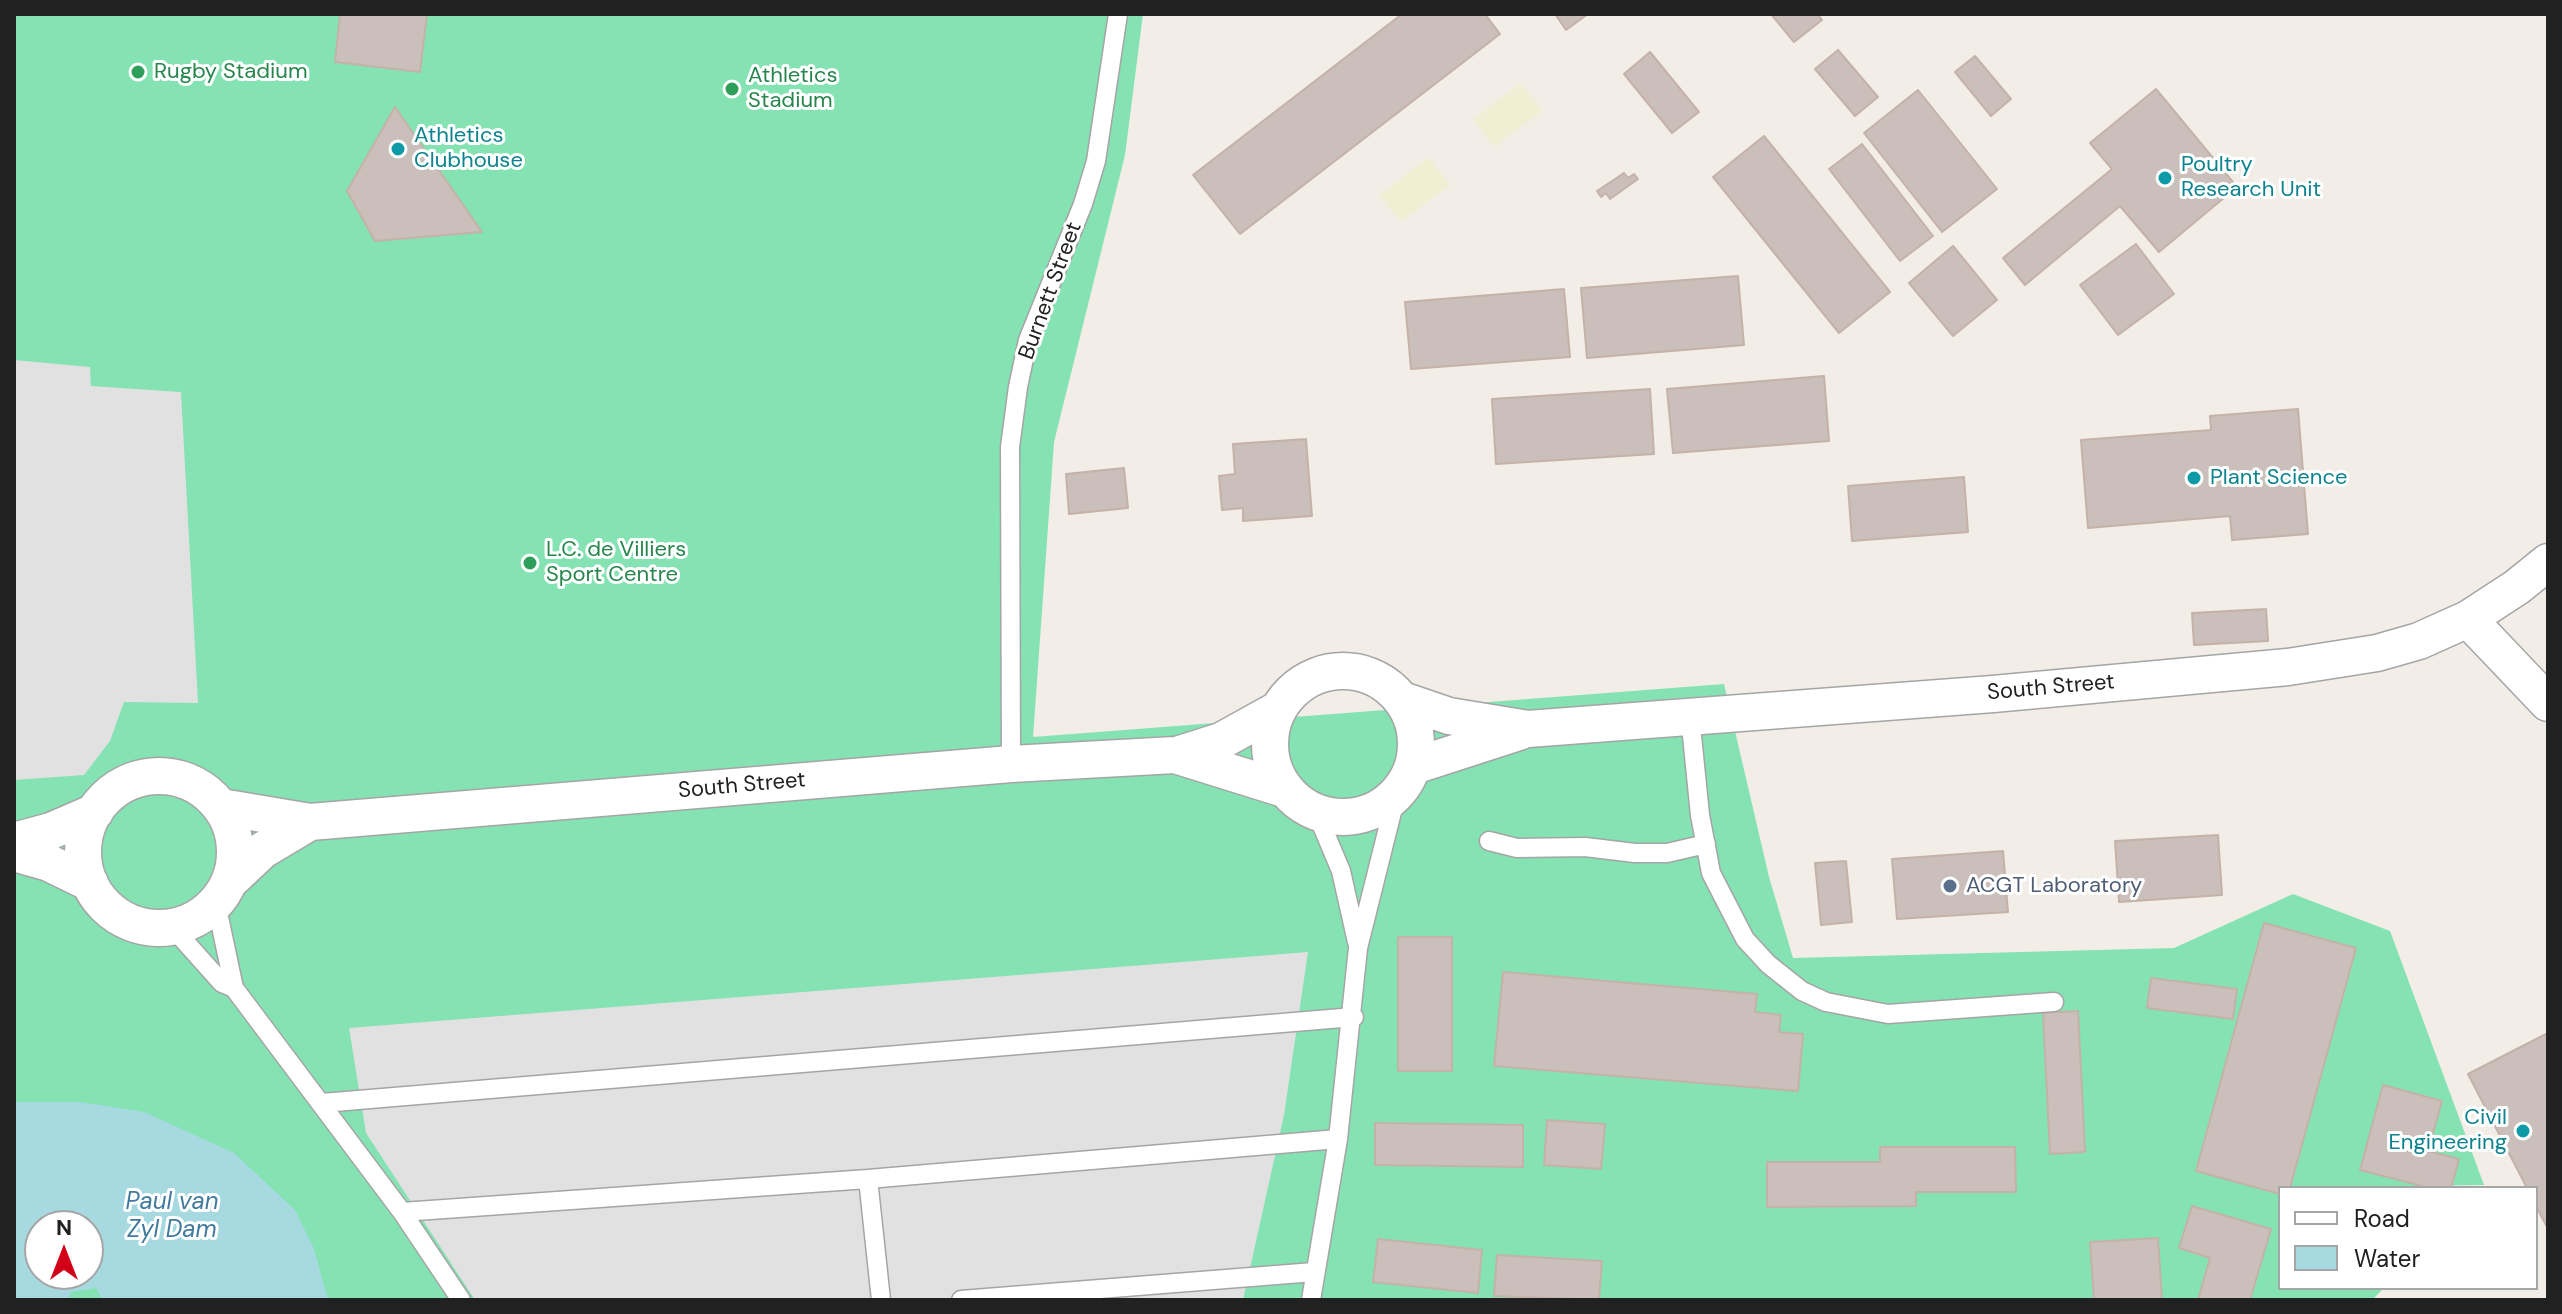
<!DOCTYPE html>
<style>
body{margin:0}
#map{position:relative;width:2562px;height:1314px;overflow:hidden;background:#f2ede7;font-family:"DM Sans",sans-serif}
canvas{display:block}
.frame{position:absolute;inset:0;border:16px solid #212121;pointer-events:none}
.legend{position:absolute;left:2278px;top:1186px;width:260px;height:104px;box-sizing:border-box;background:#fff;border:2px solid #a6a6a6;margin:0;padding:10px 14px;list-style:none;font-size:24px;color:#212121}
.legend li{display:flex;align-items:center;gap:16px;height:40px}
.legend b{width:40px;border:2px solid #a6a6a6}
.north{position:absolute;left:24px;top:1210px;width:80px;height:80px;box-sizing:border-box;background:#fff;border:2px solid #a6a6a6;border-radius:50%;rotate:0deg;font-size:22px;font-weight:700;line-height:32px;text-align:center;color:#212121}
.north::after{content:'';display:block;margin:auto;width:28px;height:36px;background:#d20018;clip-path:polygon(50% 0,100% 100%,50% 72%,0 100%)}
</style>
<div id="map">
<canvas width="2562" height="1314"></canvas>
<div class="frame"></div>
<ul class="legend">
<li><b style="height:10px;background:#fff"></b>Road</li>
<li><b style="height:22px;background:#a7dae0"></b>Water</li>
</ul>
<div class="north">N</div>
</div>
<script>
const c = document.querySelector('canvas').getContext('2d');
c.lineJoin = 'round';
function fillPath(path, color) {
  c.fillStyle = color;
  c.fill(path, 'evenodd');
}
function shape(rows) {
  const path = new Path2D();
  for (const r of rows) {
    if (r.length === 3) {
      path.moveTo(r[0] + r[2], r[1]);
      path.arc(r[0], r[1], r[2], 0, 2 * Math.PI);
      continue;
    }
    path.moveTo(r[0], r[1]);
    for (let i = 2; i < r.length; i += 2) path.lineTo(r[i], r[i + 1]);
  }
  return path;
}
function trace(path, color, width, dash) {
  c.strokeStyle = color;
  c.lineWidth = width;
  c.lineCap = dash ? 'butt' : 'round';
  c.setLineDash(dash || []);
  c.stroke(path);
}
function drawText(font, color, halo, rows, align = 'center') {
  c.font = font + ' "DM Sans",sans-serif';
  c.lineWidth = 6;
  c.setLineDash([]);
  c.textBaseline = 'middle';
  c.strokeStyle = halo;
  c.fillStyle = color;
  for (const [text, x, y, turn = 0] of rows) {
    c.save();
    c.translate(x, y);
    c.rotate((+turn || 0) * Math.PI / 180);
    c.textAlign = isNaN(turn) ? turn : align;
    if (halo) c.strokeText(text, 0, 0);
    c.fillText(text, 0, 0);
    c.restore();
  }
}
fillPath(shape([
 [1521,83,1543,111,1494,147,1473,119],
 [1429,157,1450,185,1401,222,1379,195]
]), '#f0efd3');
fillPath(shape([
 [14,14,1143,14,1125,155,1054,442,1033,737,1724,684,1769,877,1793,958,2174,948,2293,894,2390,931,2484,1185,2280,1188,2280,1288,2384,1288,2372,1300,14,1300],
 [40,1226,88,1226,88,1274,40,1274]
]), '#84e2b3');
fillPath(shape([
 [14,360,90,367,91,386,181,392,198,703,124,702,110,741,84,775,14,780],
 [1308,952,1284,1115,1243,1300,475,1300,366,1133,349,1028]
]), '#e1e1e1');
fillPath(shape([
 [14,1102,80,1102,144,1112,234,1153,295,1210,314,1249,328,1300,103,1300,96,1288,71,1292,68,1300,14,1300],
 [40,1226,88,1226,88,1274,40,1274]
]), '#a7dae0');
const building = shape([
 [340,14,427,14,420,72,335,62,340,14],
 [1402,14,1485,14,1500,34,1240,234,1193,175,1402,14],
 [1555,14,1588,14,1566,30,1555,14],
 [1771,14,1817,14,1822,20,1794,42,1771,14],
 [1838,50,1878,97,1855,116,1815,69,1838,50],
 [1650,52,1699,112,1672,133,1624,74,1650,52],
 [1975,56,2011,99,1991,116,1955,72,1975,56],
 [2156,89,2237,187,2159,252,2120,206,2025,285,2003,258,2112,169,2090,143,2156,89],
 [1918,90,1997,189,1942,232,1864,133,1918,90],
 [395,107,482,232,375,241,347,191,395,107],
 [1764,136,1890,292,1839,333,1713,177,1764,136],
 [1862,144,1933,236,1900,261,1829,169,1862,144],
 [1624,173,1628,178,1634,174,1638,179,1610,199,1606,193,1601,197,1597,191,1624,173],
 [2136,244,2174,294,2118,335,2080,285,2136,244],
 [1953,246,1997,300,1953,336,1909,283,1953,246],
 [1738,276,1744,345,1587,358,1581,288,1738,276],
 [1564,289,1570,357,1411,369,1405,302,1564,289],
 [1824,376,1829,441,1673,453,1667,389,1824,376],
 [1650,389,1654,454,1496,464,1492,399,1650,389],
 [2298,409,2308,534,2232,540,2230,516,2088,528,2081,440,2211,430,2210,416,2298,409],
 [1306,439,1312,516,1243,521,1243,508,1222,510,1219,476,1235,474,1233,444,1306,439],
 [1124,468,1128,508,1069,514,1066,474,1124,468],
 [1964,477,1968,532,1852,541,1848,486,1964,477],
 [2266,609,2268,641,2194,645,2192,613,2266,609],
 [2218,835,2222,895,2119,902,2115,841,2218,835],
 [2003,851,2008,912,1897,919,1892,859,2003,851],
 [1846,861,1852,922,1821,925,1815,863,1846,861],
 [2264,923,2356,948,2290,1188,2280,1188,2280,1194,2196,1171,2264,923],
 [1398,937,1452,937,1452,1071,1398,1071,1398,937],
 [1503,972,1757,994,1755,1012,1781,1015,1779,1032,1803,1034,1798,1091,1494,1066,1503,972],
 [2151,978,2237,989,2233,1019,2147,1008,2151,978],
 [2078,1011,2085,1152,2050,1154,2043,1013,2078,1011],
 [2548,1033,2548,1229,2536,1206,2536,1188,2527,1188,2468,1074,2548,1033],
 [2383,1085,2442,1101,2428,1151,2459,1159,2451,1188,2430,1188,2360,1170,2383,1085],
 [1547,1120,1605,1124,1601,1169,1544,1165,1547,1120],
 [1375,1123,1523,1125,1523,1167,1375,1165,1375,1123],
 [1880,1147,2015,1147,2016,1192,1916,1192,1916,1206,1767,1207,1767,1162,1880,1162,1880,1147],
 [2192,1206,2271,1229,2250,1300,2198,1300,2210,1258,2179,1248,2192,1206],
 [2158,1238,2162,1300,2094,1300,2090,1242,2158,1238],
 [1378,1239,1482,1250,1478,1293,1373,1282,1378,1239],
 [1497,1255,1602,1261,1599,1300,1494,1296,1497,1255]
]);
fillPath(building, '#cabfba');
trace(building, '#c4b2a9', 2);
const lane = shape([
 [1690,716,1700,815,1711,873,1745,939,1768,964,1802,991,1826,1002,1888,1014,2054,1002],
 [1011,764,1010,447,1018,387,1028,340,1083,204,1096,161,1118,14],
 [1317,814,1341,871,1357,942],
 [1489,841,1517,848,1585,847,1635,853,1667,853,1706,844],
 [216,903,234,988,402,1212,461,1300],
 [172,927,222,983,234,988],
 [322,1103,1354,1017],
 [868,1179,881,1300],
 [402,1212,868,1179,1338,1139],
 [961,1300,1314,1272],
 [1311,1300,1338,1139,1358,948,1396,796]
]);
const street = shape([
 [2468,619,2548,703],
 [1343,744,73],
 [1402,700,1449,716,1528,729,1993,694,2288,667,2377,653,2419,641,2468,619,2517,587,2548,562],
 [1177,755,1221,741,1277,710],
 [1414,766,1519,732],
 [159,852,76],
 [221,807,310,822,1011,764,1175,755,1284,789],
 [14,841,51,831,95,812],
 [14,853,49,863,90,883],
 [230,881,263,850,310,822]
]);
trace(lane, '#a5a5a5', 21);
trace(street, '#a5a5a5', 39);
trace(lane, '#fff', 18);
trace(street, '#fff', 36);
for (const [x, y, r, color] of [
 [138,72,8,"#2e9e5b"],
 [732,89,8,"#2e9e5b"],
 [398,149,8,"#0f9aa8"],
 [2165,178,8,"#0f9aa8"],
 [2194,478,8,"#0f9aa8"],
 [530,563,8,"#2e9e5b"],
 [1950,886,8,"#5c6f8a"],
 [2523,1131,8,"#0f9aa8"]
]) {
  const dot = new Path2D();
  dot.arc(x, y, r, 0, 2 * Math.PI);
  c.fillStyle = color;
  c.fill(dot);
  trace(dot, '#fff', 3);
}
drawText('22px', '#27864d', '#fff', [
 ["Rugby Stadium",154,72],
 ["Athletics",748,76],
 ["Stadium",748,101],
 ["L.C. de Villiers",546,550],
 ["Sport Centre",546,575]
], 'left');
drawText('22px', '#0d838f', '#fff', [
 ["Athletics",414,136],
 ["Clubhouse",414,161],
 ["Poultry",2181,165],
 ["Research Unit",2181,190],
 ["Plant Science",2210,478],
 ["Civil",2507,1118,"right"],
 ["Engineering",2507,1143,"right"]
], 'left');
drawText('22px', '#212121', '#fff', [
 ["Burnett Street",1051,291,-70],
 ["South Street",2051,688,-5],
 ["South Street",742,786,-5]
]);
drawText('22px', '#4e5e75', '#fff', [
 ["ACGT Laboratory",1966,886]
], 'left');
drawText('italic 24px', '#417a9c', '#fff', [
 ["Paul van",172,1203],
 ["Zyl Dam",172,1231]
]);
</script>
